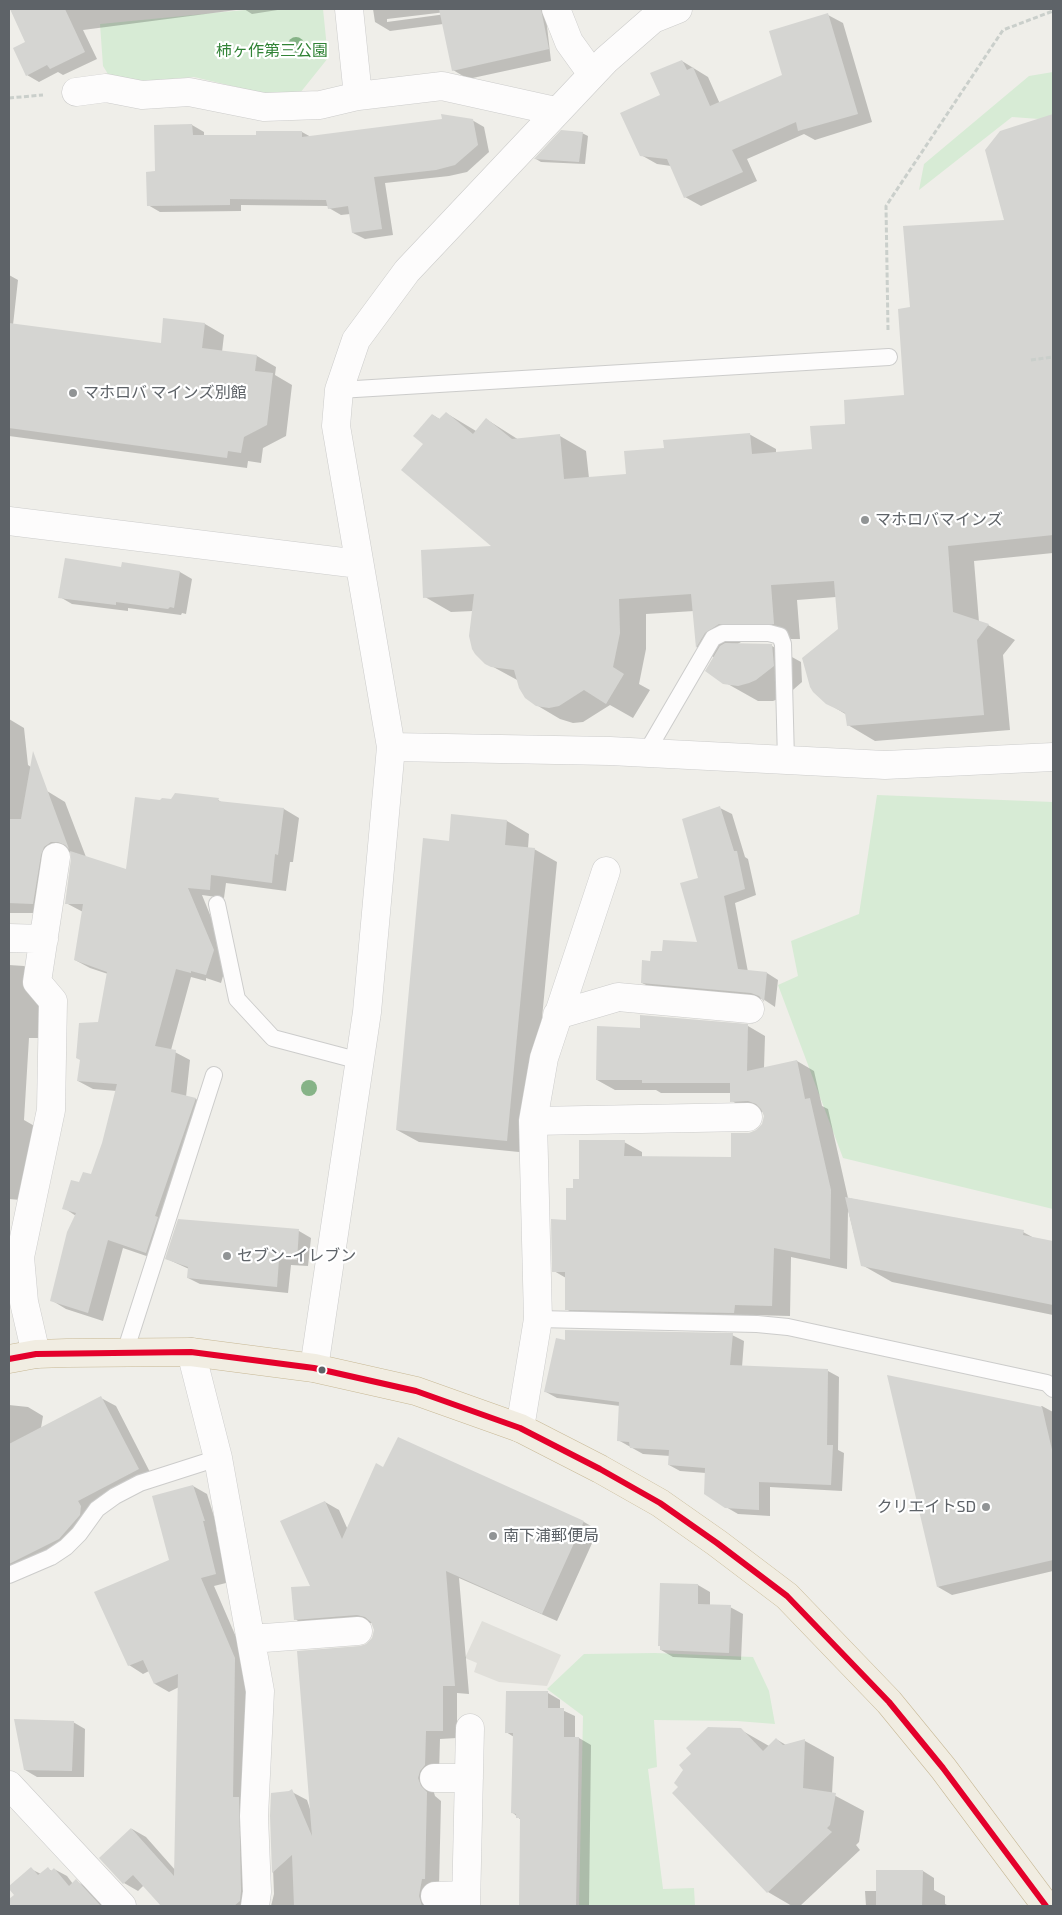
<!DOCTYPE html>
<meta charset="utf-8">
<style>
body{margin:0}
#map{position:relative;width:1062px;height:1915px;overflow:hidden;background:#efeee9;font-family:"Exo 2",sans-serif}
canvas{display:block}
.frame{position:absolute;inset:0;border:10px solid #5e6368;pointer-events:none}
</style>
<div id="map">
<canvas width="1062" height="1915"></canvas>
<div class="frame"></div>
</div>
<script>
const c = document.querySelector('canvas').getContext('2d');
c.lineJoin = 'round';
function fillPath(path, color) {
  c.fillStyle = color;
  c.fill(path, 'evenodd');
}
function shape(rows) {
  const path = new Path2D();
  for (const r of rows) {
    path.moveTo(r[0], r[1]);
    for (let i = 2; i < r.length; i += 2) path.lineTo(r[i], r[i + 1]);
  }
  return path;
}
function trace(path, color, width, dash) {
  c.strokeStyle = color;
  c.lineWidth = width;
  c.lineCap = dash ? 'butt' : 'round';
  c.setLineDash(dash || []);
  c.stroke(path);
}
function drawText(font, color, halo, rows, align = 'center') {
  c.font = font + ' "Exo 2","Noto Sans JP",sans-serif';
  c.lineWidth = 4.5;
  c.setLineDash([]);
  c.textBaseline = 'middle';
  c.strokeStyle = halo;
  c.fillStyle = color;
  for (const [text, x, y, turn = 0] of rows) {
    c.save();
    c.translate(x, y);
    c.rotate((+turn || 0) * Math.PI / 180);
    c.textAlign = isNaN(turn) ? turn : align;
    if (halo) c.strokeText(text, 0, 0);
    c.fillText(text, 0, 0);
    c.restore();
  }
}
fillPath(shape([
 [482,1621,561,1655,547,1686,499,1682,474,1672,477,1663,465,1658]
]), '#e0dfda');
fillPath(shape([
 [255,9,323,9,328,58,300,93,266,94,194,77,136,82,111,79,103,66,100,24],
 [1053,72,1053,120,1012,117,919,190,924,164,1029,76],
 [877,795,1053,802,1053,1209,843,1158,778,985,798,976,791,941,859,914],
 [655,1653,753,1657,769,1691,775,1724,737,1721,654,1720,657,1767,648,1769,663,1889,694,1888,695,1906,579,1906,583,1716,547,1689,584,1654]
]), '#d7ebd5');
fillPath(shape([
 [11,9,284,9,252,14,244,9,83,30,97,59,63,75,58,72,39,82,27,75,27,42],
 [373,9,545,9,551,61,468,79,453,70,443,24,390,31,375,22],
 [446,12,446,14,387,22,387,19],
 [828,15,843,23,872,122,815,140,804,134,747,159,757,181,701,206,685,197,671,166,657,164,641,155,662,96,682,61,708,77,720,104,783,76],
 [1044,118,1053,124,1053,553,974,561,979,622,988,625,1015,640,1003,655,1010,730,875,741,848,725,847,715,827,703,839,633,836,597,797,600,800,639,746,639,736,645,772,646,801,662,802,682,786,696,773,701,758,701,710,674,715,658,697,647,694,611,646,614,646,649,639,684,650,690,633,718,610,705,583,722,573,723,560,719,533,703,519,681,486,663,473,611,451,612,425,597,494,547,425,444,433,415,441,420,446,413,476,431,486,419,519,440,560,436,586,451,589,478,627,475,665,449,749,434,776,449,776,453,813,450,847,425,905,396,912,308,1006,221],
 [472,120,484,127,489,152,467,172,449,176,385,183,393,235,365,239,353,233,350,214,341,215,329,208,329,206,241,205,241,211,160,212,148,205,156,172,192,125,204,132,204,136,257,136,302,132,311,137],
 [582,133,588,136,585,164,541,162,536,159],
 [9,275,18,280,13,325,162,345,165,319,205,324,224,335,222,352,257,356,276,367,275,375,292,385,286,436,263,448,261,463,248,461,247,468,9,436],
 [123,568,180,572,192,579,186,614,182,613,181,615,128,608,128,611,72,604,60,597],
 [9,719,24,728,28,765,31,767,47,791,65,802,86,857,127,870,160,801,218,800,223,803,284,809,299,818,293,862,290,862,286,891,226,883,224,898,202,895,228,959,221,983,206,978,206,981,191,977,171,1050,190,1060,186,1097,196,1099,210,1108,161,1261,123,1248,103,1321,66,1309,51,1300,76,1216,64,1208,80,1183,92,1176,104,1144,117,1091,93,1089,78,1081,99,1023,108,974,90,968,75,960,83,912,66,903,73,859,72,852,68,853,51,913,9,913],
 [720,808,732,814,745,857,748,859,756,895,735,903,748,972,767,973,778,980,775,1007,763,999,654,989,642,983,652,963,663,952,698,944,699,879],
 [453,815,507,821,529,834,528,848,534,849,557,862,529,1153,419,1142,397,1130,450,842],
 [9,965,24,966,42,976,54,1038,29,1038,24,1120,38,1128,32,1201,9,1199],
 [748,1026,765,1036,764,1068,797,1061,814,1071,822,1106,828,1109,848,1198,1023,1232,1036,1239,1053,1242,1053,1315,892,1282,862,1265,848,1210,847,1269,791,1257,790,1316,752,1315,751,1323,584,1319,566,1309,566,1278,554,1271,574,1189,580,1180,624,1142,642,1152,642,1158,732,1159,748,1134,756,1132,762,1126,765,1117,763,1112,749,1111,732,1101,732,1093,661,1093,656,1090,615,1090,597,1080,641,1029],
 [179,1220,299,1231,311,1238,308,1266,291,1265,288,1293,200,1284,188,1278,189,1269,167,1259],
 [732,1335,744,1341,742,1367,828,1371,839,1377,838,1450,844,1453,842,1491,770,1487,770,1516,738,1514,726,1507,706,1473,680,1471,669,1465,670,1456,643,1454,618,1440,620,1406,557,1398,546,1392,566,1341],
 [101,1398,116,1406,153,1478,93,1510,95,1524,9,1572,9,1405,28,1407,43,1416,41,1428],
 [1042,1406,1053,1412,1053,1571,952,1595,938,1587,1039,1408],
 [398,1439,584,1522,598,1530,557,1621,459,1578,469,1694,457,1693,457,1738,440,1739,439,1774,432,1786,435,1796,441,1801,439,1886,434,1906,271,1906,274,1894,271,1816,292,1792,307,1800,310,1809,360,1648,367,1645,373,1639,375,1630,372,1623,309,1628,295,1619,312,1587,325,1502,339,1510,348,1530,384,1468],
 [193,1486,207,1494,218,1529,216,1529,230,1582,214,1586,249,1667,254,1906,163,1906,144,1885,138,1891,124,1883,132,1829,146,1837,176,1871,179,1687,169,1692,155,1684,149,1671,143,1674,129,1665,171,1560],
 [661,1584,698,1585,710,1592,710,1606,730,1607,743,1614,741,1660,673,1657,661,1650],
 [548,1693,560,1700,560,1709,575,1716,575,1738,579,1738,591,1745,589,1906,520,1906,521,1820,513,1813,514,1737,506,1732],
 [73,1722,85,1729,84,1777,37,1777,25,1770],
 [741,1730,769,1746,776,1739,786,1745,805,1741,834,1757,832,1794,864,1811,859,1842,856,1845,860,1850,800,1906,792,1906,768,1892],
 [31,1869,41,1874,48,1869,52,1871,54,1869,67,1876,73,1884,76,1881,88,1888,105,1906,26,1906,10,1886],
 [923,1871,934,1878,934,1890,945,1896,945,1904,949,1906,866,1906,865,1891,877,1891]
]), '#0003');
fillPath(shape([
 [10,9,65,9,85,52,50,69,47,65,26,76,13,48,25,42],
 [439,9,541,9,549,49,452,71],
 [828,13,858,114,798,131,796,122,732,150,743,172,684,198,667,159,640,156,620,113,660,95,650,73,682,60,687,70,693,67,710,106,782,75,769,31],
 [441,114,473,119,478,145,455,165,436,170,374,177,382,229,352,233,348,206,328,209,326,200,230,199,230,205,147,206,146,172,155,171,154,125,192,124,193,135,256,135,256,131,302,131,302,137,442,119],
 [1053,114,1053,535,948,546,953,612,989,624,977,640,984,715,847,726,845,713,826,704,813,692,810,687,802,658,838,629,834,581,771,585,774,624,719,624,705,633,696,648,691,594,619,599,620,633,613,667,624,674,606,704,584,690,559,706,549,708,536,706,525,698,519,688,514,670,491,667,485,664,475,654,472,649,469,636,474,594,423,598,421,550,491,546,401,470,423,444,413,436,432,414,439,419,446,412,473,434,486,418,512,439,560,434,564,479,626,474,624,451,664,448,663,440,750,433,752,454,812,449,810,426,845,424,844,400,904,395,898,309,910,307,903,226,1004,220,985,150,1000,131],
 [561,130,583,132,579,162,534,159],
 [163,318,205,323,202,348,257,355,255,371,273,373,267,425,244,437,241,453,228,451,227,458,9,428,9,323,161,343],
 [65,558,121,567,122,562,180,571,174,608,170,607,168,609,116,602,116,605,58,598],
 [725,643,772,644,774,666,756,680,749,683,738,686,723,684,705,671,720,646],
 [33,751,69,849,65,845,58,842,51,842,44,847,41,855,33,904,9,903,9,819,21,819],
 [175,793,219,798,218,801,284,808,278,855,275,854,272,883,211,875,210,890,188,888,214,950,206,975,191,971,191,973,176,969,155,1046,176,1050,171,1092,196,1098,155,1216,158,1217,146,1253,108,1240,88,1313,50,1301,67,1232,76,1213,62,1209,71,1180,79,1182,83,1172,91,1174,102,1143,117,1084,77,1081,80,1060,76,1058,79,1023,98,1022,107,972,74,960,83,904,65,904,71,859,70,851,126,869,135,797,160,800,162,798,171,799],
 [720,806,734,851,737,851,745,889,724,896,738,969,767,972,764,1002,759,996,751,993,641,983,642,960,650,961,651,951,662,951,663,940,697,942,680,883,698,878,682,819],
 [451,814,507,820,505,845,535,848,507,1141,396,1130,423,838,449,841],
 [640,1015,748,1024,747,1071,797,1060,805,1099,810,1098,831,1190,830,1259,774,1248,772,1306,735,1305,734,1313,565,1310,565,1272,552,1272,551,1219,566,1220,566,1188,573,1188,573,1179,579,1179,579,1140,625,1140,624,1156,731,1157,731,1133,749,1133,756,1130,762,1124,764,1116,761,1109,756,1104,748,1101,730,1102,730,1083,642,1083,642,1080,596,1080,597,1026,640,1028],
 [845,1197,1024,1230,1023,1235,1053,1241,1053,1305,861,1266],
 [178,1219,299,1229,297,1260,279,1259,277,1287,187,1278,188,1267,165,1259],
 [565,1330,733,1333,730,1365,828,1369,827,1445,833,1445,831,1485,759,1482,759,1510,725,1508,704,1494,705,1468,668,1465,669,1450,630,1448,629,1442,617,1441,619,1402,544,1392,556,1338,565,1340],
 [887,1375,1042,1407,1053,1454,1053,1560,937,1587],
 [101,1396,139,1469,78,1501,81,1506,80,1515,59,1539,9,1564,9,1444],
 [398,1437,584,1521,542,1614,446,1571,455,1686,443,1686,443,1731,426,1731,425,1765,420,1771,418,1778,421,1786,427,1792,425,1879,422,1879,419,1896,422,1906,294,1906,292,1855,272,1873,270,1816,271,1793,289,1791,292,1789,312,1836,297,1651,360,1646,366,1644,372,1638,374,1630,371,1622,365,1617,357,1615,294,1620,291,1587,310,1586,280,1521,325,1501,342,1539,376,1463,383,1467],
 [193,1485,205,1521,203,1521,216,1574,201,1578,235,1658,233,1797,239,1797,241,1891,240,1901,234,1906,161,1906,133,1875,123,1884,99,1858,131,1828,174,1876,178,1674,154,1684,143,1660,128,1666,94,1592,169,1560,152,1496],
 [660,1583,698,1584,698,1604,731,1605,729,1653,660,1650,660,1646,658,1646],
 [506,1691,548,1691,548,1708,564,1708,564,1737,579,1737,576,1906,519,1906,520,1818,516,1818,516,1814,511,1813,513,1733,505,1733],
 [14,1719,74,1721,72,1771,24,1770],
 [708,1727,741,1728,763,1751,776,1738,783,1745,805,1739,803,1788,836,1793,830,1825,827,1828,832,1832,767,1893,672,1793,678,1787,674,1783,683,1770,679,1765,691,1754,686,1748],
 [31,1867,38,1875,48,1867,51,1871,54,1868,69,1886,76,1879,100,1905,9,1906,9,1899,14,1895,9,1889,9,1886],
 [876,1870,923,1870,922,1906,876,1906]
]), '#d5d5d2');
const lane = shape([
 [339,390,889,357],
 [646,753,713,638,723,633,769,633,780,636,783,644,786,760],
 [217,904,237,999,273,1038,360,1061],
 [538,1319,757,1324,788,1327,1047,1383,1053,1389],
 [125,1352,214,1075],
 [9,1575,51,1557,66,1547,79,1534,97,1509,115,1496,140,1483,218,1458]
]);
const street = shape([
 [349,9,358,96],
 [556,9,569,42,592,74],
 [76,92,106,88,142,95,189,92,264,107,320,105,358,96,442,86,555,111],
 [9,521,359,564],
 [391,747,610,751,885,765,1053,757],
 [9,938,44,939],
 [557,1015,618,997,750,1009],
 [533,1121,748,1117],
 [191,1352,218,1458,260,1691,254,1816,257,1892,255,1906],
 [36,1354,24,1302,20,1257,51,1110,53,1001,37,982,56,857],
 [314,1368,367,1012,391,747,336,426,339,390,356,340,407,271,606,60,653,19,678,9],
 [520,1428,538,1319,533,1121,544,1058,606,871],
 [251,1639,358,1631],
 [434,1778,469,1778],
 [435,1896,466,1895],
 [466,1906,470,1728]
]);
const secondary = shape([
 [9,1785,122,1906]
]);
const highway = shape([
 [9,1359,36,1354,67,1353,191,1352,314,1368,416,1391,520,1428,600,1469,660,1503,717,1543,787,1596,889,1702,943,1768,1046,1906]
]);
trace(lane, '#cccccb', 18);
trace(street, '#cccccb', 29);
trace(secondary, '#cbcbca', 29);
trace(highway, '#c7b895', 29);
trace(shape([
 [9,98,43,95],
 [888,330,886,206,1003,30,1053,11],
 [1031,360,1053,357]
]), '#cacfcb', 3, [5, 2.5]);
trace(lane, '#fdfcfc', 16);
trace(street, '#fdfcfc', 28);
trace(secondary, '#fdfcfc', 28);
trace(highway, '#f1ede2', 28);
trace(shape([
 [9,1359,36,1354,191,1352,314,1368,416,1391,520,1428,600,1469,660,1503,717,1543,787,1596,889,1702,943,1768,1046,1906]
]), '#e4002b', 6);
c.fillStyle = '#86b387';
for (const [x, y] of [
 [296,45],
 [309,1088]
]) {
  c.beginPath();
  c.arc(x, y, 8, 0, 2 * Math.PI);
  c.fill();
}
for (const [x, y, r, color] of [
 [73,393,5,"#919495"],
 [865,520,5,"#919495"],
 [227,1256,5,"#919495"],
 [322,1370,4.5,"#5e6368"],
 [986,1507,5,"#919495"],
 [493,1536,5,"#919495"]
]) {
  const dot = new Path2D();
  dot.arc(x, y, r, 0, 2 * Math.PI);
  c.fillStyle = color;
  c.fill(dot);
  trace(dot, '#fff', 2);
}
drawText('16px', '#318336', '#fff', [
 ["柿ヶ作第三公園",272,51]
]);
drawText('16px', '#5e6368', '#fff', [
 ["マホロバ マインズ別館",83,393],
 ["マホロバマインズ",875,520],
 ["セブン-イレブン",237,1256],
 ["クリエイトSD",976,1507,"right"],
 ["南下浦郵便局",503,1536]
], 'left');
</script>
